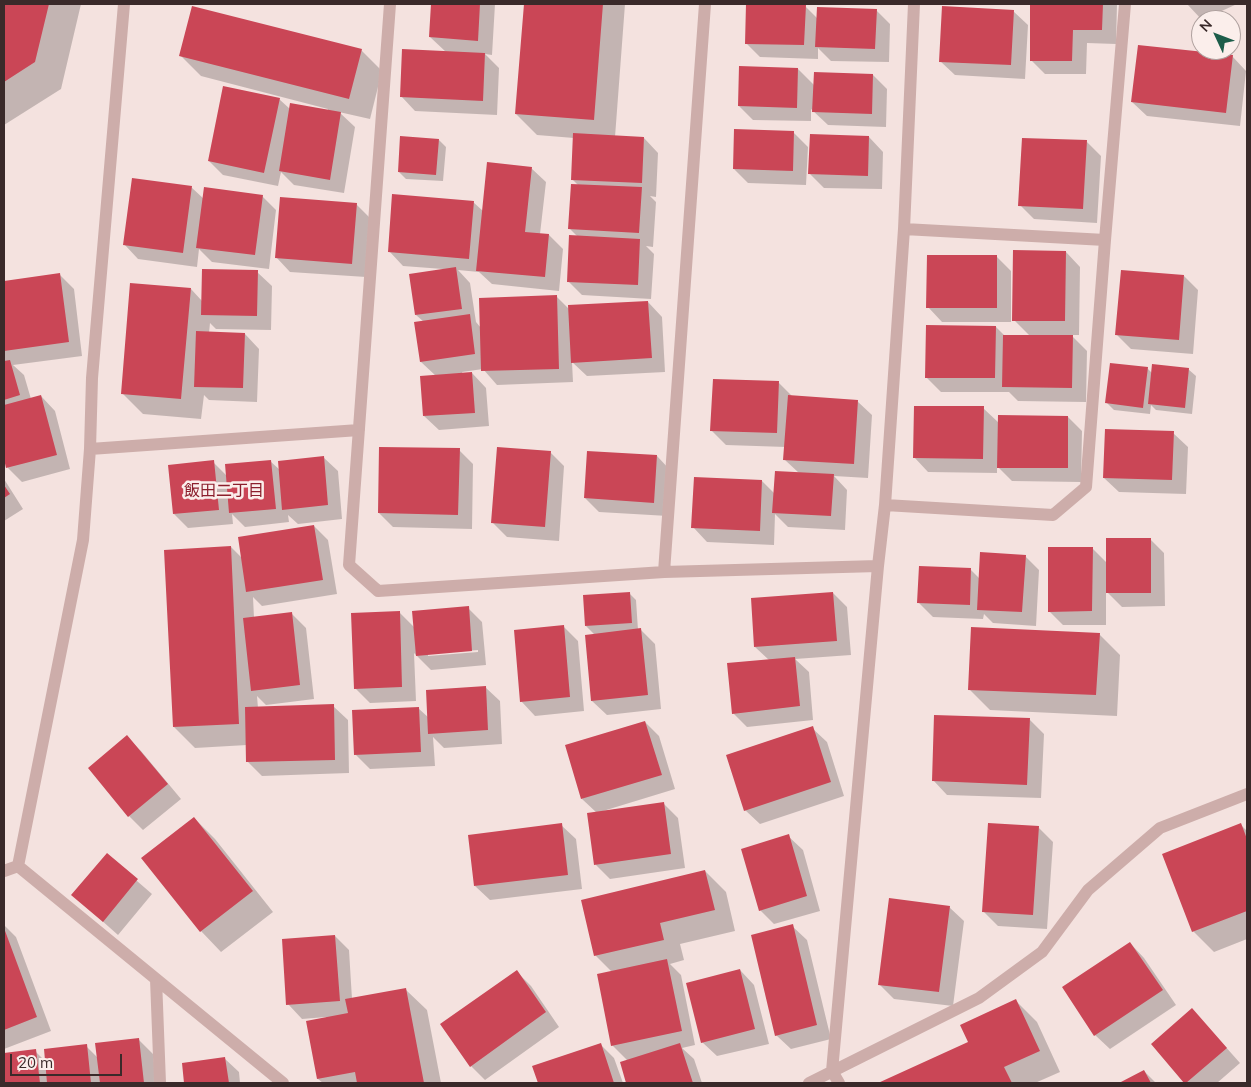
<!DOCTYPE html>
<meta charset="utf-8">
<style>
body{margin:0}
#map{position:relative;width:1251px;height:1087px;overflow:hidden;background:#f4e2df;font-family:Mulish,sans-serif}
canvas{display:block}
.frame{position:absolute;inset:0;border:5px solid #3a2a2a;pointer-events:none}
.north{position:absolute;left:1191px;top:10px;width:50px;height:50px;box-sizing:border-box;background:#fbeeeb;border:1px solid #aea09e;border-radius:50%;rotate:313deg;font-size:14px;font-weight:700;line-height:20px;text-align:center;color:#3a2a2a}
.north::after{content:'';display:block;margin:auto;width:18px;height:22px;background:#1d5d4a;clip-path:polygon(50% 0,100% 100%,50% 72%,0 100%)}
.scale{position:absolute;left:10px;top:1054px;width:112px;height:22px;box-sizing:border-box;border:2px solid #3a2a2a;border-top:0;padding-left:6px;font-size:15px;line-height:18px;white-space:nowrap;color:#3a2a2a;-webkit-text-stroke:4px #fbeeeb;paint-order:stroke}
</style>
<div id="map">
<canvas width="1251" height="1087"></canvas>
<div class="frame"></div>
<div class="north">N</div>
<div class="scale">20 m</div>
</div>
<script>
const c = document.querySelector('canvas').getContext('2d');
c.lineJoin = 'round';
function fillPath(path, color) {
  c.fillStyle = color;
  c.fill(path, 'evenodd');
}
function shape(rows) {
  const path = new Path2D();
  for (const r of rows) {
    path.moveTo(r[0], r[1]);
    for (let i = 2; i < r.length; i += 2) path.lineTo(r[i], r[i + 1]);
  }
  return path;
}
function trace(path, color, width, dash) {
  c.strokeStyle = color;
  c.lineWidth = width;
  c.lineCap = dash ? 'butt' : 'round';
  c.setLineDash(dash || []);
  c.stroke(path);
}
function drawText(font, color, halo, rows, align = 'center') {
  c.font = font + ' Mulish,"Noto Sans JP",sans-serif';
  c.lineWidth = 5;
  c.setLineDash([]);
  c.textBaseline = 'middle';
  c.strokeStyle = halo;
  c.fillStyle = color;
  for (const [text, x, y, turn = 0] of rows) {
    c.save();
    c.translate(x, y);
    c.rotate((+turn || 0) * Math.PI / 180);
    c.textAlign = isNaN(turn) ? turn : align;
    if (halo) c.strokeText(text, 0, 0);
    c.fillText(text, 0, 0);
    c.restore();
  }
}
fillPath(shape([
 [4,4,81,4,61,89,4,125],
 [433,4,495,4,492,55,485,54,499,68,497,115,415,111,401,96,446,52,430,37],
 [525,4,625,4,615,137,644,138,658,153,656,197,650,196,656,202,653,247,646,246,654,254,651,299,582,295,568,281,578,237,570,229,578,185,572,179,574,138,537,135,516,114],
 [1031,4,1117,4,1116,44,1087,43,1086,74,1045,74,1031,60],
 [1187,4,1237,4,1202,20],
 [805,6,818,19,876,10,890,24,889,62,831,61,818,48,818,59,760,57,746,43],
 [1013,11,1028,25,1025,79,955,75,940,61],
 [361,50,382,71,370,119,339,112,355,127,344,193,294,185,281,172,278,186,223,175,209,161,279,99,290,109,327,111,328,109,201,76,180,55],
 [1232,56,1246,71,1240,126,1147,116,1132,102],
 [798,69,815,86,873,75,887,89,886,127,828,125,811,109,811,121,753,120,739,106],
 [793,132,808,147,806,185,748,183,734,169],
 [869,137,883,152,882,189,824,188,810,174],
 [439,140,446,147,443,181,406,179,399,172],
 [1086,141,1101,156,1097,223,1034,219,1020,205],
 [531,168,546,182,540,234,549,235,563,249,559,291,492,284,479,272,458,270,470,283,476,322,481,328,556,296,570,310,648,302,662,317,665,372,587,376,572,362,573,382,497,385,483,369,462,372,463,374,472,373,486,388,489,426,439,430,424,416,436,376,421,362,424,322,416,315,443,269,403,266,389,251,473,202,483,211],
 [191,187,204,199,262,196,276,210,269,269,212,262,199,249,197,267,138,259,124,244],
 [356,204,370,218,366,277,290,272,276,257],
 [1066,252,1080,267,1079,335,1071,335,1087,351,1086,402,1018,401,1009,392,941,392,926,377,996,327,1005,336,1030,336,1014,320],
 [997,257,1011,271,1011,322,942,322,928,307],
 [257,272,272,286,271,330,216,329,210,323,209,333,245,334,259,349,257,402,209,400,204,395,201,419,143,414,122,393,191,289,202,301],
 [60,275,74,289,82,356,13,365,24,375,31,399,41,396,55,411,70,469,22,482,8,468,4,454,4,282],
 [1184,276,1198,290,1193,354,1131,349,1117,335],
 [1147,368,1152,373,1188,369,1196,376,1192,414,1156,410,1151,405,1150,414,1114,410,1107,403],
 [779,383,793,397,857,401,872,415,868,478,834,476,847,490,845,530,788,527,775,514,774,545,707,542,693,527,762,481,775,494,799,473,785,460,786,447,726,445,711,430],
 [983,408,999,423,1068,417,1082,431,1081,482,1012,481,997,466,997,473,928,472,914,457],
 [1173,433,1188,447,1186,494,1119,492,1104,478],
 [459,450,473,464,472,529,393,527,379,513],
 [550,452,564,466,559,541,507,537,493,523],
 [657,456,671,471,668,516,599,512,585,498],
 [323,457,338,471,342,519,298,524,288,515,289,522,245,527,232,514,233,524,188,528,174,514,213,462,227,476,270,461,280,470],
 [4,479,23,509,4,521],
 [314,526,328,540,337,594,262,606,253,597,254,618,292,614,306,628,314,699,266,705,257,696,258,708,333,706,348,720,349,773,262,776,248,762,247,745,195,748,174,727,231,547,243,559],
 [1150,539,1164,553,1165,606,1122,607,1106,591,1106,625,1063,625,1049,611,1092,548,1108,564],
 [1025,556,1039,570,1036,626,993,623,984,614,983,619,933,617,919,603,970,569,980,579],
 [629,593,636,600,638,630,641,630,655,644,661,709,607,715,592,701,595,635,586,626],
 [833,593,847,607,851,655,795,659,809,672,813,720,747,727,733,713,769,660,755,647],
 [468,608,482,622,486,665,431,670,414,653,416,701,370,703,355,688,399,612,414,627],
 [478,650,478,652,428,656,428,654],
 [563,626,578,641,584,711,535,716,521,701],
 [1099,634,1120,655,1117,716,990,710,969,689],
 [485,687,500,701,502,744,444,748,433,737,435,766,370,769,355,754,418,708,429,718],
 [1030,720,1044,734,1041,798,947,795,933,780],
 [645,722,659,736,675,789,603,811,664,804,678,818,685,868,610,879,596,865,597,813,582,799],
 [812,728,827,742,844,796,760,824,745,810],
 [127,737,141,751,181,799,143,830,129,816],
 [194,818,215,839,273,912,221,952,201,931],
 [561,825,576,839,582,889,490,900,475,886],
 [1241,825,1247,831,1247,939,1214,952,1193,931],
 [1038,827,1053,842,1047,929,998,926,983,911],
 [788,836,803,850,820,911,774,924,760,910],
 [107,855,152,894,118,935,73,895],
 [705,871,726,892,735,931,680,944,684,960,670,964,681,975,695,1045,682,1048,694,1059,702,1083,628,1083,621,1063,628,1061,612,1045,612,972,595,955],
 [949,907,964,921,953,1006,894,999,879,984],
 [4,925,16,937,51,1031,4,1049],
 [792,926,807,940,831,1039,791,1049,776,1035],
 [335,936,349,950,352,999,406,990,427,1010,441,1083,323,1083,318,1079,326,1017,302,1019,288,1004],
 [1130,943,1144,958,1176,1005,1110,1049,1095,1035],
 [740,970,754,985,769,1044,717,1056,702,1042],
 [516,971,531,986,559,1027,485,1080,471,1066],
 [1016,1001,1037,1022,1060,1072,1035,1083,881,1083,970,1043],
 [1192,1009,1240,1063,1217,1083,1186,1083,1152,1044],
 [139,1040,153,1054,156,1083,4,1083,4,1054,35,1051,46,1062,86,1046,98,1058],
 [600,1044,614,1058,623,1083,539,1083,534,1067],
 [224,1058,239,1072,240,1083,186,1083,183,1064],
 [1144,1071,1156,1083,1122,1083]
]), '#0003');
fillPath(shape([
 [4,4,49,4,35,62,4,82],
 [431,4,480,4,478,41,429,37],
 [524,4,603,4,594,120,515,114],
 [746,4,806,5,804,45,745,44],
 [1030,4,1103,4,1102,30,1073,30,1072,61,1030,61],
 [192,6,362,49,349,99,179,56],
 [942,6,1014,10,1011,65,939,62],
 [817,7,877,9,875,49,815,47],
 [1138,45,1233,55,1226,113,1131,102],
 [402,49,485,53,483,101,400,97],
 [739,66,798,68,797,108,738,106],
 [814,72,873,74,872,114,812,112],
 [223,86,280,98,264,173,208,161],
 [290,103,341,112,330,180,279,171],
 [734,129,794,131,793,171,733,169],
 [573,133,644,137,642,183,571,180],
 [810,134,869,136,868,176,808,174],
 [400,136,439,139,436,175,398,172],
 [1022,138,1087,140,1083,209,1018,206],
 [487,162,532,167,525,232,549,234,545,277,476,271],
 [132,178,192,186,183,253,123,245],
 [571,184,642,187,639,233,568,229],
 [204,187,263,195,255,255,196,248],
 [392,194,474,201,469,259,388,252],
 [280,197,357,203,352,264,275,258],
 [569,235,640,239,638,285,567,282],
 [1013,250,1066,251,1065,321,1012,321],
 [927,255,997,255,997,308,926,308],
 [456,267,462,309,415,315,409,274],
 [202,269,258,270,257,316,201,315],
 [1121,270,1184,275,1179,340,1115,335],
 [60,273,69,342,4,351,4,281],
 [130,283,191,288,181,399,121,394],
 [557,295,559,369,481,371,479,298],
 [648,301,652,358,571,363,568,305],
 [470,314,475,354,420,362,414,322],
 [926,325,996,326,995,378,925,378],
 [196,331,245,333,243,388,194,387],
 [1003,335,1073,335,1072,388,1002,387],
 [10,360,20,395,4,400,4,361],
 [1110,363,1148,367,1143,408,1105,403],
 [1152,364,1189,368,1185,408,1148,404],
 [472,372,475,413,423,416,420,376],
 [713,379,779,381,777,433,710,431],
 [41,395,57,455,6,468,4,459,4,405],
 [788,395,858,400,854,464,783,460],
 [914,406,984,406,983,459,913,458],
 [998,415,1068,416,1068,468,997,468],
 [1105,429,1174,431,1172,480,1103,478],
 [379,447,460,448,458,515,378,513],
 [497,447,551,451,545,527,491,523],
 [587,451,657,455,654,503,584,498],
 [324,456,328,505,282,510,278,461],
 [214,460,219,510,173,514,168,465],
 [271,460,276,509,229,513,225,464],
 [775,471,834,474,831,516,772,513],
 [694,477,762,480,760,531,691,528],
 [4,485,10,494,4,498],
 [314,525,323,580,246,592,238,537],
 [1106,538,1151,538,1151,593,1106,593],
 [231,546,239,724,173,727,164,550],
 [1048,547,1093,547,1092,611,1048,612],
 [980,552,1026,555,1022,612,977,610],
 [919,566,971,568,970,605,917,603],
 [630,592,632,623,585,626,583,595],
 [833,592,837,641,754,647,751,598],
 [469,606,472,651,416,656,412,611],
 [400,611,402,687,354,689,351,613],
 [292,612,300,685,251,691,243,618],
 [564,625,570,697,520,702,514,630],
 [971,627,1100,633,1096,695,968,690],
 [641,628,648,695,591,701,585,635],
 [795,657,800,706,732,714,727,663],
 [486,686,488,730,428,734,426,690],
 [334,704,335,760,246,762,245,707],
 [419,707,421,752,354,755,352,710],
 [934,715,1030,718,1027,785,932,781],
 [645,721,662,775,581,799,565,745],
 [813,726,831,782,744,811,726,755],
 [127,735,168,784,128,817,88,768],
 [664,802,671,854,594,865,587,813],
 [194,817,253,891,200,932,141,858],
 [562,823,568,875,474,886,468,835],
 [988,823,1039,826,1033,915,982,912],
 [1241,823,1247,839,1247,911,1192,932,1162,854],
 [789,834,807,896,759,911,741,849],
 [107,853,138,879,103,922,71,895],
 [705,870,715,910,660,923,664,940,594,956,581,900],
 [889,898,950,906,939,992,878,985],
 [793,924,817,1025,775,1036,751,935],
 [4,928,37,1017,4,1030],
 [335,935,340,1001,286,1005,282,939],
 [1130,942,1163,990,1094,1036,1062,987],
 [667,959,682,1031,611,1046,597,974],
 [740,969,755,1029,701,1043,686,983],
 [517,970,546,1012,470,1067,440,1024],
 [406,988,424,1083,357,1083,355,1072,317,1079,306,1021,348,1013,345,999],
 [1016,999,1040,1051,1004,1067,1012,1083,878,1083,968,1042,960,1025],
 [1192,1008,1227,1048,1186,1083,1184,1083,1151,1044],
 [139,1038,144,1083,100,1083,95,1043],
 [601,1043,614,1083,538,1083,532,1066],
 [680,1043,693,1083,626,1083,620,1062],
 [87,1044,91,1083,47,1083,44,1049],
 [36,1049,40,1083,4,1083,4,1053],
 [225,1057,229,1083,184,1083,182,1063],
 [1144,1070,1151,1083,1119,1083]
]), '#ca4656');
trace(shape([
 [390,4,349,565,378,591,664,572,878,566],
 [904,229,1105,240,1125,4],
 [90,449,359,430],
 [885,505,1053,515,1086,487,1105,240],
 [664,572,705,4],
 [18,866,83,540,90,449,92,378,124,4],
 [18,866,283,1083],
 [4,871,18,866],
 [156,979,160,1083],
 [809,1083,979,998,1042,952,1088,890,1160,828,1247,794],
 [839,1083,832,1071,878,566,885,505,904,229,914,4]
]), '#cdadaa', 12);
drawText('16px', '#8c1f2d', '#fbeeeb', [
 ["飯田二丁目",224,491]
]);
</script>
